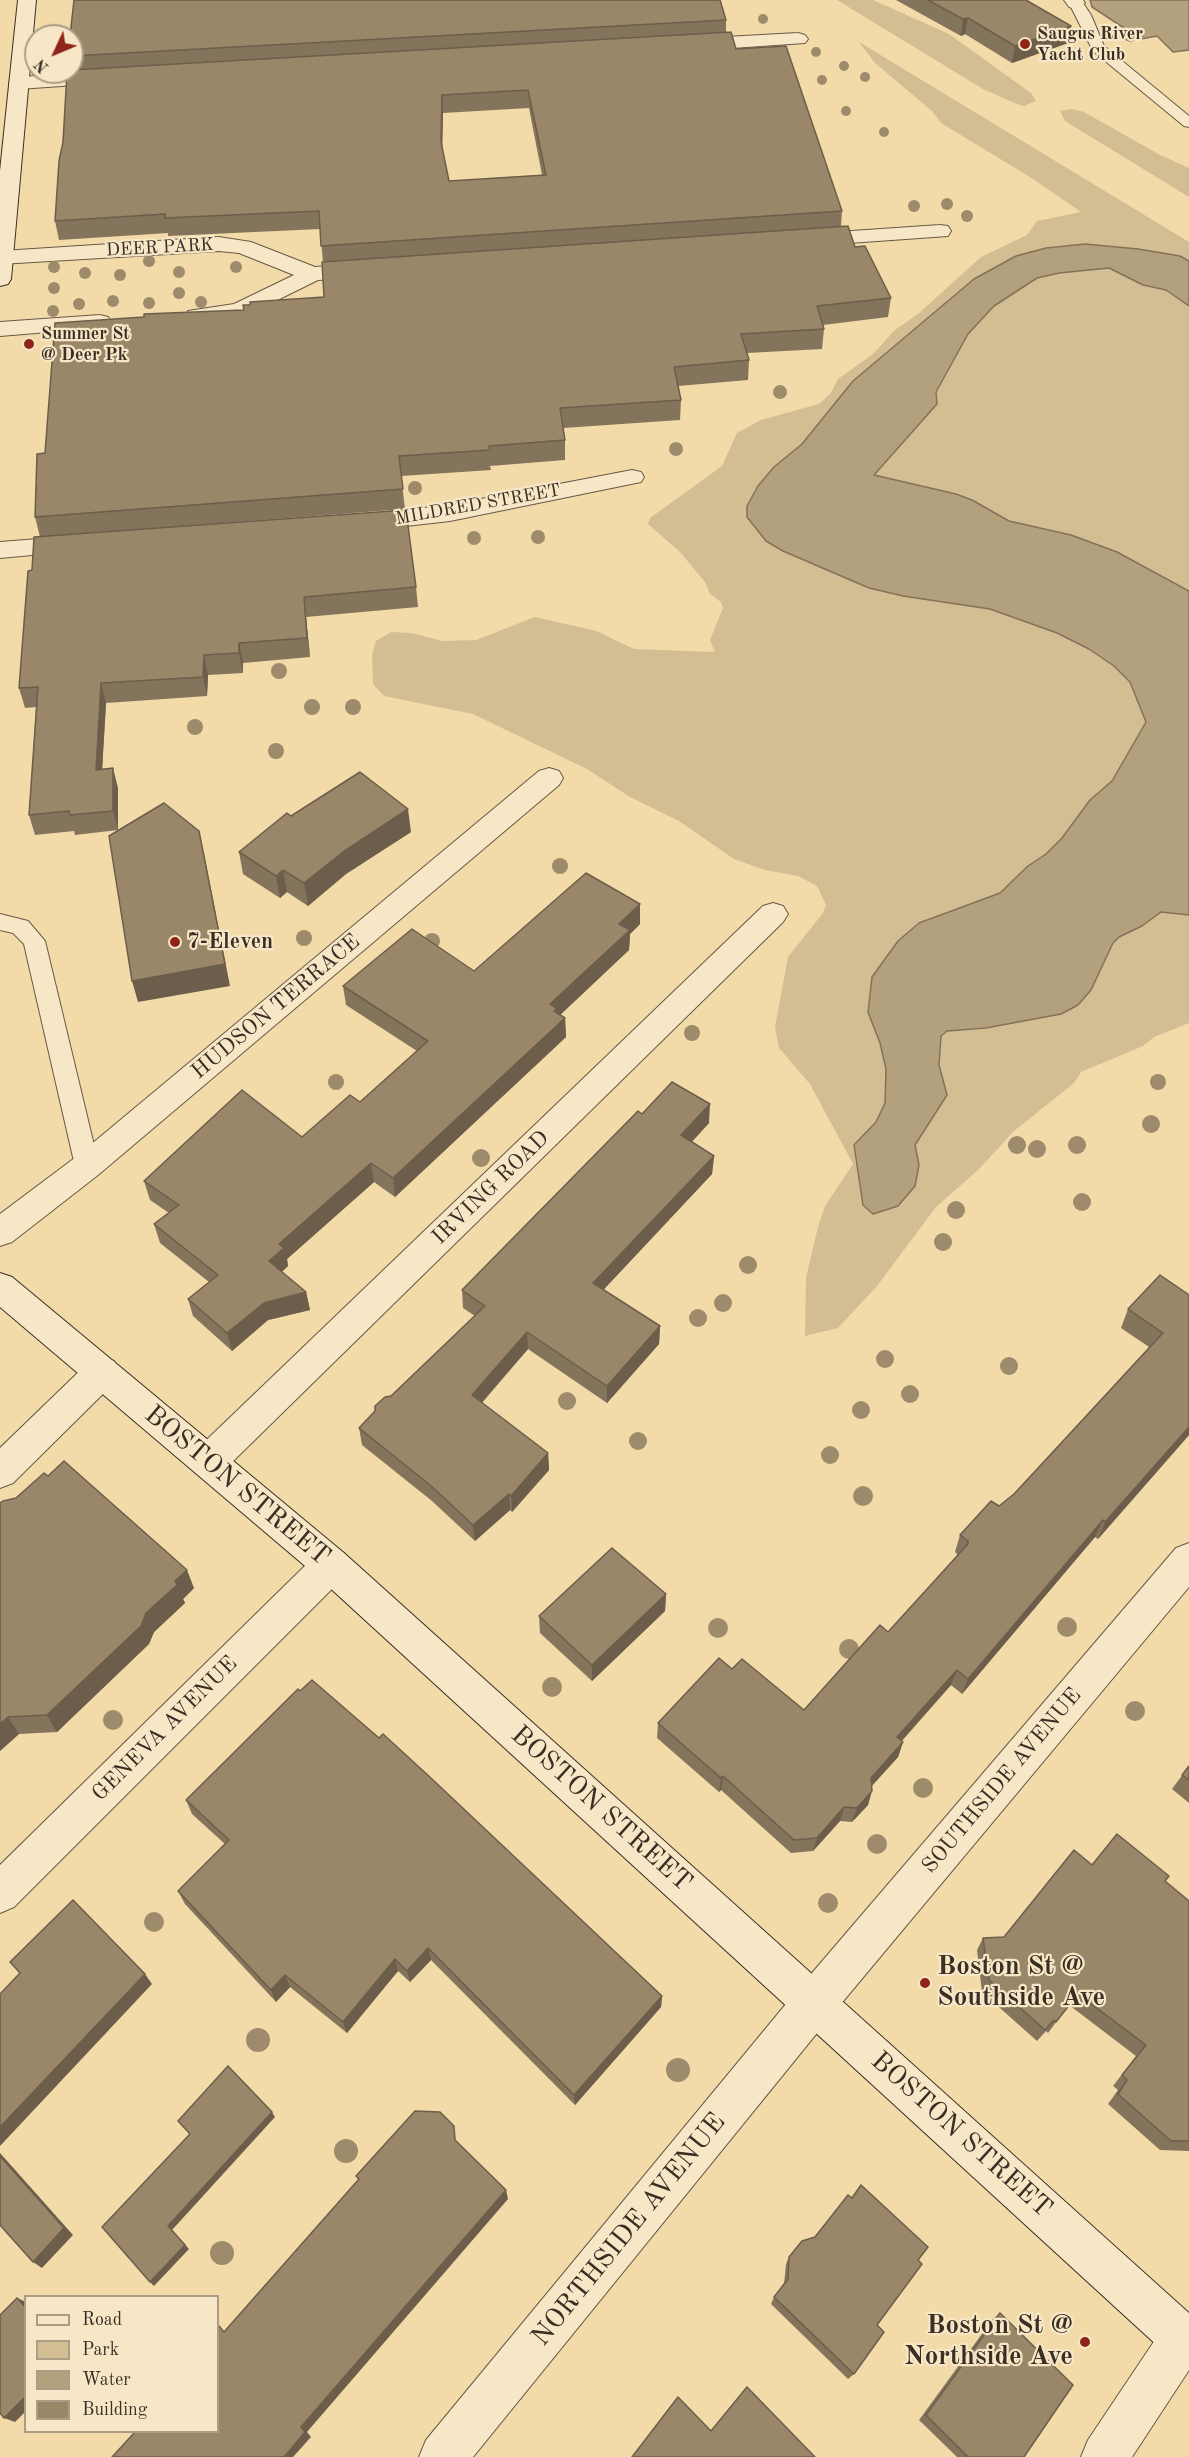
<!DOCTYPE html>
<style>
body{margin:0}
#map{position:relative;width:1189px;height:2457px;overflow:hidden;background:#f2daa9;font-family:"Old Standard TT",serif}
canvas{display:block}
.legend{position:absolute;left:24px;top:2295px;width:195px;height:138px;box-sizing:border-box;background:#f7e7c7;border:2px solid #ab9d86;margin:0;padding:8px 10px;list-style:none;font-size:18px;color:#3a2e25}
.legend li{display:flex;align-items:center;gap:12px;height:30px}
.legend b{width:30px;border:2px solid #ab9d86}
.north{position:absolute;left:24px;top:24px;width:60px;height:60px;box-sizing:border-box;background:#f7e7c7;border:2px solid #ab9d86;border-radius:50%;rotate:226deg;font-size:16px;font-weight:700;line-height:24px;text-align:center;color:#3a2e25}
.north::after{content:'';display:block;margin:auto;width:21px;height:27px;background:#8f2418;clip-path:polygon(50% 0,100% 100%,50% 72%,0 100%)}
</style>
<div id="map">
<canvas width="1189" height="2457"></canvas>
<ul class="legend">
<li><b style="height:8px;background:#f7e7c7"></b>Road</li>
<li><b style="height:16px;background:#d3bd93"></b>Park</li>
<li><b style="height:16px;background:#b3a07c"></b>Water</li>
<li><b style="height:16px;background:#9a876a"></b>Building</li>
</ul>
<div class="north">N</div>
</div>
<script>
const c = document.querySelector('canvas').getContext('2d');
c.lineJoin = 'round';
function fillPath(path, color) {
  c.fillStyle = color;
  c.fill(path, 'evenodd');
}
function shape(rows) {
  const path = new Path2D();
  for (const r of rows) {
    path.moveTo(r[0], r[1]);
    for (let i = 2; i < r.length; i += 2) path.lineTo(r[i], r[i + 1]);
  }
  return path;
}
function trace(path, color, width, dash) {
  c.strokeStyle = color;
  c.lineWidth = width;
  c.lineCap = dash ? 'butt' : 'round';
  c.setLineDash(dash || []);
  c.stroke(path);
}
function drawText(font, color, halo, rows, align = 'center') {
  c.font = font + ' "Old Standard TT",serif';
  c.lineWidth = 4.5;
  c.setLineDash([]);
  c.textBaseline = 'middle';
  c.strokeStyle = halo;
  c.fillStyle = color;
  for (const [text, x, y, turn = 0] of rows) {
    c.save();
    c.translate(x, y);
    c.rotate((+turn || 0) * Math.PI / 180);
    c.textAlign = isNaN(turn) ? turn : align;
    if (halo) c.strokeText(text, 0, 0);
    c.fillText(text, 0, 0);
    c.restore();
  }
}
fillPath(shape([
 [837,0,873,0,949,34,1031,93,1036,101,1024,106,1017,104,983,89],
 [859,42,1189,242,1189,1023,1154,1037,1143,1046,1081,1072,1074,1083,1014,1131,979,1169,936,1207,877,1286,838,1328,805,1336,806,1278,818,1227,825,1206,853,1164,810,1084,779,1048,775,1027,788,957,823,913,826,905,817,886,798,876,765,870,734,859,679,821,630,797,587,769,473,714,384,696,373,684,372,655,376,641,391,632,412,633,442,641,476,640,535,617,596,631,634,649,715,652,710,640,723,608,721,602,710,594,705,582,680,552,648,524,650,518,722,466,737,433,761,420,819,404,830,394,838,379,873,354,895,330,918,314,981,257,1027,235,1037,221,1081,212,1030,177,941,123,932,111,875,63],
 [1071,109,1084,112,1160,155,1189,168,1189,197,1065,121,1060,111]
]), '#d3bd93');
const water = shape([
 [1090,0,1189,0,1189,50,1173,52,1157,36,1130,41,1120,37,1130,32,1092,7,1090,0],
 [1085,244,1138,249,1180,256,1189,261,1189,306,1166,290,1143,285,1109,268,1059,273,1037,278,994,306,968,334,936,392,937,404,874,475,956,494,972,500,1009,521,1071,535,1117,552,1189,591,1189,915,1161,912,1142,926,1119,937,1113,943,1091,990,1078,1005,1061,1014,986,1028,947,1031,941,1036,939,1065,947,1095,915,1145,919,1165,915,1186,898,1206,873,1214,863,1205,854,1145,876,1122,885,1103,886,1069,880,1043,868,1012,872,977,898,941,919,923,1000,893,1028,866,1046,854,1062,838,1090,800,1112,781,1146,722,1130,682,1114,666,1089,649,1057,633,990,609,903,596,869,588,783,551,766,541,747,517,747,506,758,486,774,467,802,444,853,381,974,279,1016,256,1046,248,1085,244]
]);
fillPath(water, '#b3a07c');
trace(water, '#837259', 1.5);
const lane = shape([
 [1071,0,1081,0,1091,15,1104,46,1189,116,1189,127,1184,126,1093,51,1069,3,1071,0],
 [0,914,28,921,45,941,99,1166,95,1173,87,1175,79,1173,75,1166,24,944,13,933,0,930,0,914]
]);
const street = shape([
 [1064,0,1083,0,1085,3,1076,9,1069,7,1064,0],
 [798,33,805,35,808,39,805,43,689,51,679,45,689,39,798,33],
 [111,72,118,74,121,78,118,82,19,89,12,87,9,83,12,79,19,77,111,72],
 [940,225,948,226,951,231,948,236,807,246,799,245,796,240,799,235,807,234,940,225],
 [219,237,251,242,315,267,366,263,374,265,377,270,374,275,366,277,318,280,247,315,196,323,188,321,185,316,188,311,234,304,294,275,239,253,219,251,0,264,2,251,219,237],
 [100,315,108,317,111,322,108,327,0,336,0,322,100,315],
 [632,470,641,472,644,477,641,482,450,521,362,531,353,528,350,523,353,518,362,515,450,505,632,470],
 [77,536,86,538,90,544,86,550,0,558,0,542,77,536],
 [549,768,559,771,563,778,559,785,98,1175,12,1242,0,1246,0,1214,76,1157,539,771,549,768],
 [773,903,783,906,788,914,783,922,222,1472,209,1477,196,1472,191,1461,196,1450,763,906,773,903],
 [102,1357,114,1361,119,1372,114,1383,13,1483,0,1488,0,1448,90,1361,102,1357],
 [1189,1543,1189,1587,830,2017,473,2457,419,2457,426,2440,800,1987,1176,1548,1189,1543],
 [331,1548,344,1553,349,1565,344,1577,14,1907,0,1913,0,1865,318,1553,331,1548],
 [1183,2315,1189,2318,1189,2370,1132,2457,1081,2457,1088,2440,1167,2322,1183,2315]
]);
const secondary = shape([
 [18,0,36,0,11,279,8,284,0,286,0,171,18,0],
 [0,1273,12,1277,344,1553,1189,2313,1189,2367,1173,2360,318,1577,0,1307,0,1273]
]);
trace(lane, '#685946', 2);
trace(street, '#685946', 2);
trace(secondary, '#3a2e25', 2);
fillPath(lane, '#f7e7c7');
fillPath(street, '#f7e7c7');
fillPath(secondary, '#f7e7c7');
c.fillStyle = '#9e8b6c';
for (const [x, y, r] of [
 [763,19,5],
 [816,52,5],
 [844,66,5],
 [865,77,5],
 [822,80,5],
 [846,111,5],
 [884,132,5],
 [947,204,6],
 [914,206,6],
 [967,216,6],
 [149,261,6],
 [54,267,6],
 [236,267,6],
 [179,272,6],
 [85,273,6],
 [120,275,6],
 [54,288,6],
 [179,293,6],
 [113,301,6],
 [201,302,6],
 [149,303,6],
 [79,304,6],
 [53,311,6],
 [780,392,7],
 [676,449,7],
 [415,488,7],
 [538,537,7],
 [474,538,7],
 [279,671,8],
 [312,707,8],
 [353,707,8],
 [195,727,8],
 [276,751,8],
 [560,866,8],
 [304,938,8],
 [432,941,8],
 [692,1033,8],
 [336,1082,8],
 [1158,1082,8],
 [1151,1124,9],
 [1017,1145,9],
 [1077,1145,9],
 [1037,1149,9],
 [481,1158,9],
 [1082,1202,9],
 [956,1210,9],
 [943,1242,9],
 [748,1265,9],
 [723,1303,9],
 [698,1318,9],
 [885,1359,9],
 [1009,1366,9],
 [910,1394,9],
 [567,1401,9],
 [861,1410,9],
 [638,1441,9],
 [830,1455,9],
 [863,1496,10],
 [1067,1627,10],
 [718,1628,10],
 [849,1649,10],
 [552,1687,10],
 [1135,1711,10],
 [113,1720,10],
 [923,1788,10],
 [877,1844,10],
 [828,1903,10],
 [154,1922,10],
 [258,2040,12],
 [678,2070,12],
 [346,2151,12],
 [222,2253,12]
]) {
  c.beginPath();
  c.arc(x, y, r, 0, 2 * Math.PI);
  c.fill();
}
fillPath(shape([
 [896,0,1029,0,1027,1,1068,43,1012,63,965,34,961,36],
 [726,20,726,32,842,211,841,226,891,298,888,317,823,325,824,329,822,349,747,353,749,360,748,380,678,386,681,400,680,420,563,428,565,440,565,460,490,466,491,470,401,476,405,509,40,537,35,517,45,453,244,310,324,297,323,262,320,229,168,236,168,233,59,240,55,221,72,72,72,36],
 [529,108,542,175,449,181,442,148,443,113],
 [28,571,416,587,418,607,306,617,310,657,243,663,243,673,208,675,207,696,106,703,102,769,118,788,118,830,75,835,74,831,35,835,29,815,36,707,25,708,19,688],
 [291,816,411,832,346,874,308,906,287,892,280,898,243,874,239,852],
 [640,924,630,934,629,950,560,1015,565,1018,566,1037,395,1197,374,1182,287,1259,288,1266,282,1272,306,1292,310,1310,268,1320,232,1351,193,1316,188,1299,209,1282,160,1243,154,1224,169,1213,150,1200,144,1181,302,1137,360,1102,417,1051,346,1005,343,986,474,971],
 [642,1114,709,1123,692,1142,714,1156,712,1174,603,1290,660,1326,659,1344,607,1403,528,1349,482,1403,548,1453,549,1470,512,1512,510,1510,475,1541,432,1501,362,1445,359,1428,391,1396,475,1316,463,1308,462,1290],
 [1189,1295,1189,1435,1098,1539,1095,1537,962,1694,951,1685,902,1741,903,1742,898,1757,872,1786,868,1805,852,1822,840,1821,813,1851,791,1853,721,1790,719,1792,657,1738,658,1723,732,1669,804,1710,888,1632,958,1555,955,1552,960,1535,999,1506,1014,1494,1149,1347,1121,1328,1128,1309],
 [0,1503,194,1588,183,1599,185,1603,154,1632,149,1644,57,1732,19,1734,0,1751],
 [666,1594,665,1611,592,1681,540,1633,539,1616],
 [1189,1766,1189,1803,1172,1789],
 [186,1800,662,1996,661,2007,575,2105,431,1960,410,1982,398,1971,347,2033,290,1987,276,2002,185,1904,178,1891,225,1844,192,1814],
 [1092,1865,1165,1881,1189,1901,1189,2151,1160,2150,1108,2104,1118,2090,1113,2086,1136,2056,1069,2005,1048,2033,1046,2031,1037,2041,982,1992,977,1950,983,1938,1004,1937],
 [789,2257,918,2260,877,2325,854,2374,848,2379,771,2304,774,2297,784,2284,786,2264],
 [1000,2313,1024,2457,957,2457,919,2420,992,2320]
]), '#84745b');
fillPath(shape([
 [968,18,965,34,961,36,963,19],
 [1071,26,1068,43,1012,63,1015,46],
 [442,95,443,113,442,160,441,142],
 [304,597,310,657,307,638],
 [239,643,243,663,243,673,239,653],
 [204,655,208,675,207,696,203,677],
 [101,683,106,703,101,789,96,770],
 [113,768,118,788,118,830,113,811],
 [408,809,411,832,346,874,308,906,304,883,343,852],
 [204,854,230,986,138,1002,132,981],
 [283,870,287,892,280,898,276,876],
 [640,904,640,924,630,934,629,950,558,1017,565,1018,566,1037,395,1197,393,1178,550,1004,619,924],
 [710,1104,709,1123,680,1154,681,1135],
 [714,1156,712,1174,593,1301,593,1283],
 [371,1163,374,1182,287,1259,288,1266,273,1279,269,1261,279,1244],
 [306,1292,310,1310,268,1320,232,1351,227,1333,264,1303],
 [660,1326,659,1344,607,1403,607,1386],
 [527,1332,528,1349,473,1412,472,1395],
 [1189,1427,1189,1435,1098,1539,1105,1522],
 [548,1453,549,1470,512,1512,511,1496],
 [509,1494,510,1510,475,1541,473,1525],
 [1103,1520,1095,1537,962,1694,968,1679],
 [187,1570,194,1588,183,1599,185,1603,154,1632,149,1644,57,1732,47,1715,146,1613,175,1581],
 [666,1594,665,1611,592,1681,592,1665],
 [957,1670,951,1685,892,1751,897,1737],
 [8,1717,19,1734,0,1751,0,1724],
 [903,1742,898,1757,866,1792,871,1778],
 [723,1776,721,1790,719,1792,721,1778],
 [872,1791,868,1805,852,1822,857,1808],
 [844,1807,840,1821,813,1851,817,1838],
 [428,1948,431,1960,410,1982,407,1971],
 [395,1959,398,1971,347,2033,343,2022],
 [145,1974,152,1984,0,2146,0,2127],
 [285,1975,290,1987,276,2002,271,1990],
 [662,1996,661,2007,575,2105,574,2095],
 [272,2112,275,2117,172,2230,189,2249,154,2286,150,2282,168,2226],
 [0,2153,73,2235,42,2268,33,2262,0,2156],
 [506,2190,508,2199,307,2432,311,2437,293,2457,284,2457,301,2427],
 [17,2298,26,2302,26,2308],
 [26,2396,26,2411,15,2422,4,2418]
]), '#6c5e4a');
const building = shape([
 [74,0,720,0,726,20,72,56,72,36,70,36,74,0],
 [928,0,1026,0,1071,26,1015,46,968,18,963,19,928,0],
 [731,32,736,49,786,46,842,211,321,246,319,211,165,218,165,214,55,221,59,161,63,142,67,72,72,72,72,70,731,32],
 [528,90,546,175,449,181,441,142,442,95,528,90],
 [848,226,855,247,865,246,891,298,817,306,824,329,741,334,749,360,674,367,681,400,560,408,565,440,489,446,490,450,399,456,403,489,35,517,37,454,45,453,55,323,144,317,144,314,244,310,243,305,250,305,250,302,324,297,322,262,848,226],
 [406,510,416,587,304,597,307,638,239,643,239,653,204,655,203,677,101,683,96,770,113,768,113,811,70,815,69,811,29,815,38,687,19,688,28,571,32,570,34,537,406,510],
 [360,772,408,809,343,852,304,883,283,870,276,876,239,852,287,813,291,816,360,772],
 [164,803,199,831,225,964,132,981,109,836,164,803],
 [586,873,640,904,619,924,630,930,550,1004,557,1009,554,1011,565,1018,393,1178,371,1163,279,1244,284,1248,269,1261,306,1292,264,1303,227,1333,188,1299,218,1275,154,1224,179,1205,144,1181,242,1090,302,1137,350,1095,360,1102,428,1041,343,986,412,929,474,971,586,873],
 [672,1082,710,1104,681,1135,714,1156,593,1283,660,1326,607,1386,527,1332,472,1395,548,1453,511,1496,509,1494,473,1525,430,1485,359,1428,375,1411,375,1406,385,1397,391,1396,485,1306,462,1290,638,1111,642,1114,672,1082],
 [1160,1275,1189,1295,1189,1427,1105,1522,1103,1520,968,1679,957,1670,897,1737,903,1742,871,1778,872,1791,857,1808,844,1807,817,1838,794,1840,723,1776,721,1778,658,1723,719,1658,732,1669,742,1659,804,1710,880,1625,888,1632,968,1544,968,1541,960,1535,991,1501,999,1506,1014,1494,1163,1333,1128,1309,1160,1275],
 [64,1461,187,1570,175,1581,177,1585,146,1613,141,1626,47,1715,8,1717,0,1724,0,1503,3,1501,16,1498,44,1473,48,1476,64,1461],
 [612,1548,666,1594,592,1665,539,1616,612,1548],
 [312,1680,379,1738,383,1734,432,1779,662,1996,574,2095,428,1948,407,1971,395,1959,343,2022,285,1975,271,1990,178,1891,229,1840,186,1800,298,1689,300,1691,312,1680],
 [1189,1766,1189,1780,1182,1775,1189,1766],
 [1117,1834,1169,1876,1165,1881,1189,1901,1189,2141,1171,2141,1118,2094,1127,2080,1122,2075,1146,2045,1078,1994,1056,2022,1054,2020,1045,2030,989,1980,983,1938,1004,1937,1074,1850,1092,1865,1117,1834],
 [73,1900,145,1974,0,2127,0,1994,20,1973,10,1962,73,1900],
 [228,2066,272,2112,168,2226,185,2245,150,2282,102,2227,190,2134,178,2121,228,2066],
 [415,2111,440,2112,454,2126,455,2140,506,2190,301,2427,305,2432,284,2457,112,2457,135,2432,218,2432,218,2327,219,2326,224,2332,359,2179,356,2176,415,2111],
 [0,2156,64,2228,33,2262,0,2225,0,2156],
 [861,2185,928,2247,918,2260,922,2264,877,2325,884,2332,854,2374,774,2297,788,2279,789,2257,802,2241,815,2237,848,2195,852,2198,861,2185],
 [17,2298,26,2308,26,2396,4,2418,0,2413,0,2315,17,2298],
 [1000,2313,1073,2385,1024,2457,968,2457,926,2415,1000,2313],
 [747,2387,815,2457,632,2457,678,2397,711,2431,747,2387]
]);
fillPath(building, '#9a876a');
trace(building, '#6c5e4a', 1.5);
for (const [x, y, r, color] of [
 [1025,44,6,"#8f2418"],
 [29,344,6,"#8f2418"],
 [175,942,6,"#8f2418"],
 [925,1983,6,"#8f2418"],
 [1085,2342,6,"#8f2418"]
]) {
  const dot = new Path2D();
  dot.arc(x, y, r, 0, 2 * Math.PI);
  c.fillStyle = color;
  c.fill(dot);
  trace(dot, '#f7e7c7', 2);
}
drawText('bold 18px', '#3a2e25', '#f7e7c7', [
 ["Saugus River",1037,34],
 ["Yacht Club",1037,55],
 ["Summer St",41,334],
 ["@ Deer Pk",41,355]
], 'left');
drawText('18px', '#3a2e25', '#f7e7c7', [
 ["DEER PARK",160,248,-3],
 ["MILDRED STREET",478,505,-10]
]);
drawText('bold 22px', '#3a2e25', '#f7e7c7', [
 ["7-Eleven",187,942]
], 'left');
drawText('22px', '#3a2e25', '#f7e7c7', [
 ["HUDSON TERRACE",276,1007,-40],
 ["IRVING ROAD",491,1188,-44],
 ["GENEVA AVENUE",165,1729,-45],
 ["SOUTHSIDE AVENUE",1002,1781,-50]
]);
drawText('27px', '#3a2e25', '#f7e7c7', [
 ["BOSTON STREET",237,1486,40],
 ["BOSTON STREET",601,1809,42],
 ["BOSTON STREET",961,2135,42],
 ["NORTHSIDE AVENUE",629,2230,-51]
]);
drawText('bold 27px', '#3a2e25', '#f7e7c7', [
 ["Boston St @",937,1967],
 ["Southside Ave",937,1998],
 ["Boston St @",1073,2326,"right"],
 ["Northside Ave",1073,2357,"right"]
], 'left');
</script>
